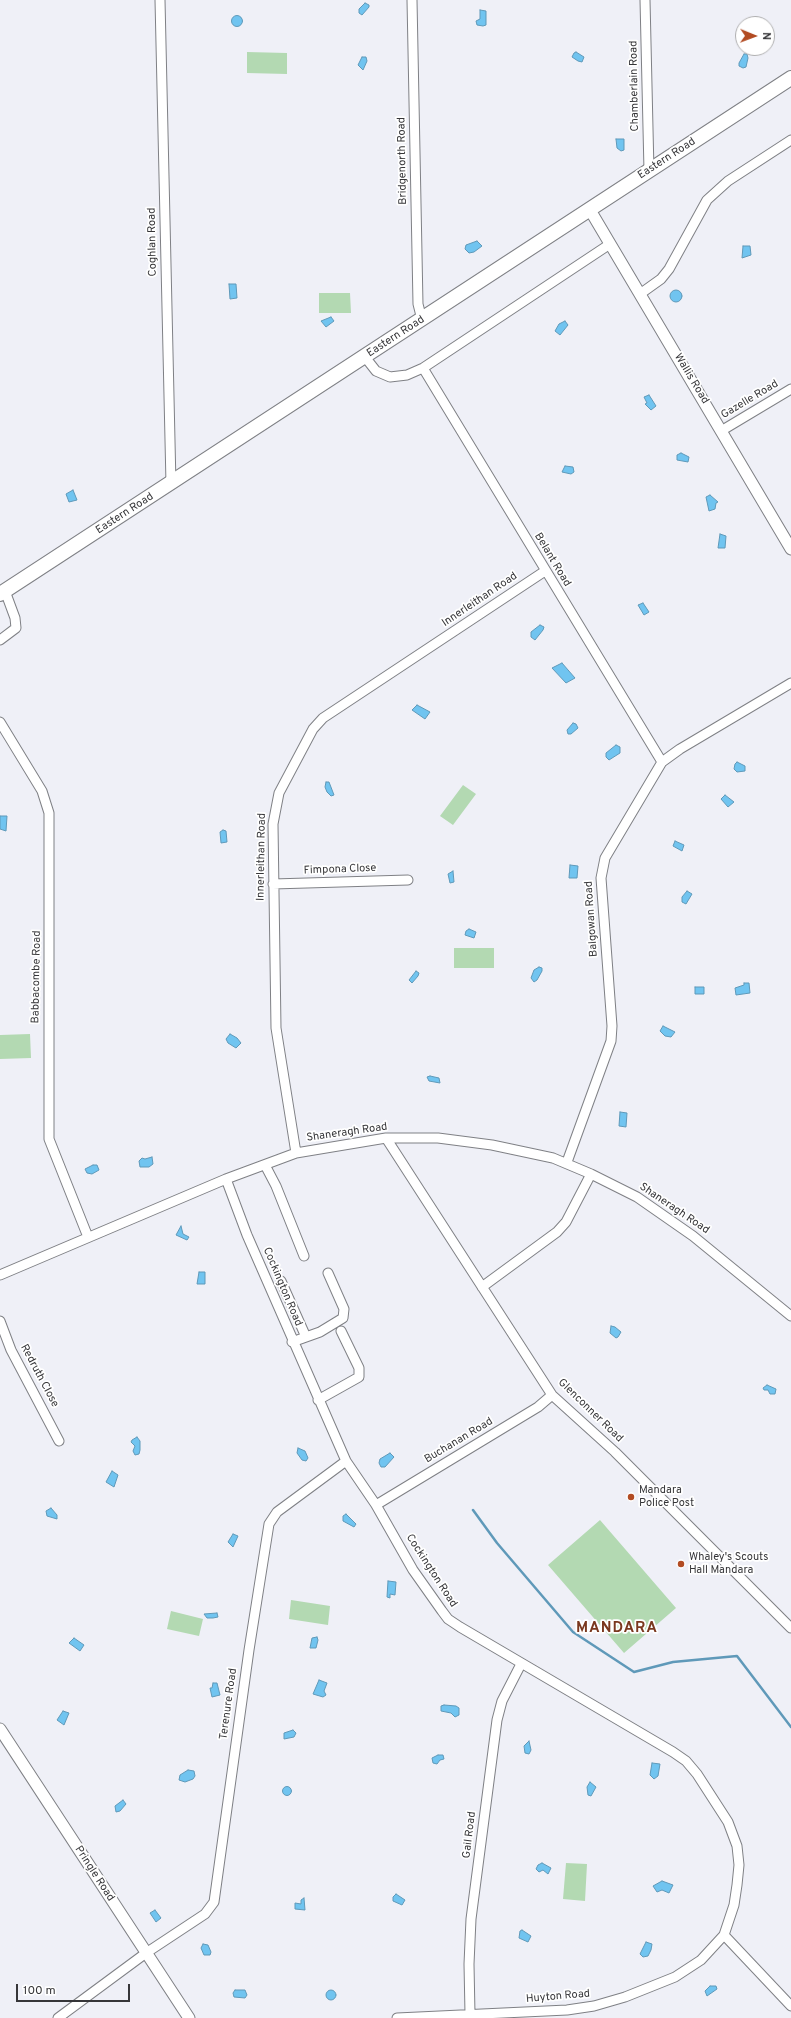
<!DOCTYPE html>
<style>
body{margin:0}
#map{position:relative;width:791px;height:2018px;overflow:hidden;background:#eff0f7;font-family:Overpass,sans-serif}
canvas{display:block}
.north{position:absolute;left:735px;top:16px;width:40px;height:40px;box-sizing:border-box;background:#fff;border:1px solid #afafb0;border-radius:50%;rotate:91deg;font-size:11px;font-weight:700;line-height:16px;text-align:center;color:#363639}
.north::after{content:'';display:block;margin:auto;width:14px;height:18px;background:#b24b22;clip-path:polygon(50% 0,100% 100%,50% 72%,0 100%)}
.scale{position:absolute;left:16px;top:1984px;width:114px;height:18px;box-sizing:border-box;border:2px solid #363639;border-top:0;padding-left:5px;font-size:12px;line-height:14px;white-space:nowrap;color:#363639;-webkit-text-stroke:3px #fff;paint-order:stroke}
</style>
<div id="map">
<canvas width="791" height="2018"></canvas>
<div class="north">N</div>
<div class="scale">100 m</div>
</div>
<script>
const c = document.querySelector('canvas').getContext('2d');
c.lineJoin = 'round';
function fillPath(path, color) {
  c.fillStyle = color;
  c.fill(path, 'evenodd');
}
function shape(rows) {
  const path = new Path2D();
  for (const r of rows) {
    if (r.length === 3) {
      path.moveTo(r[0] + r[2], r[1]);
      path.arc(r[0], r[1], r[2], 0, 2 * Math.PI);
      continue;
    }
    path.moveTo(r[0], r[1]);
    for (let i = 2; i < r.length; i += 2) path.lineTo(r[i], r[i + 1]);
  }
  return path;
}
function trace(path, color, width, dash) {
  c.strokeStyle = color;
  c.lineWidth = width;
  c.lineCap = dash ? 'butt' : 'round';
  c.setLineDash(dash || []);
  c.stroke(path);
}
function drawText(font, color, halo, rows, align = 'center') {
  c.font = font + ' Overpass,sans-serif';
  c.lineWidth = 3.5;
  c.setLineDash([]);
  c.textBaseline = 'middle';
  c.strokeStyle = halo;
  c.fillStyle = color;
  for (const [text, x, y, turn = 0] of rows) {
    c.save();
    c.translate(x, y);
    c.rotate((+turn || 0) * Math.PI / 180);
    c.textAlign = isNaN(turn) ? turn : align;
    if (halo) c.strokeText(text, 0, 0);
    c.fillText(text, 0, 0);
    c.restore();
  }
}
fillPath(shape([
 [247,52,287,53,287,74,247,73],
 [319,293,350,293,351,313,319,313],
 [463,785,476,794,453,825,440,816],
 [454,948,494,948,494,968,454,968],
 [30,1034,31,1058,0,1059,0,1035],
 [600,1520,676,1608,624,1653,548,1565],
 [291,1600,330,1606,328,1625,289,1619],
 [171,1611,203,1619,199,1636,167,1629],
 [566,1863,587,1864,585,1901,563,1899]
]), '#b3d9b2');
const water = shape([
 [365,3,369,5,369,7,362,15,359,13,359,9,365,3],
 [480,10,486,11,486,25,483,26,477,25,476,21,480,19,480,10],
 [237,21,5.5],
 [576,52,584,57,582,62,578,61,572,57,574,53,576,52],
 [744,54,747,54,748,58,746,67,743,68,739,66,739,63,744,54],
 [362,57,366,57,367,61,363,70,358,65,362,57],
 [616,139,624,139,624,150,621,151,617,148,616,139],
 [477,241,482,246,474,252,469,253,465,249,466,245,477,241],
 [743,246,750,246,751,255,742,258,743,246],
 [229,284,236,284,237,298,230,299,229,284],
 [676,296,6],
 [331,317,334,321,326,327,321,321,331,317],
 [565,321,568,325,560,335,555,331,559,324,565,321],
 [649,395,656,406,651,410,645,404,647,403,644,397,649,395],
 [681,453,689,457,688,462,677,460,677,455,681,453],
 [565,466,573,467,574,472,571,474,562,472,565,466],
 [73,490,77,500,69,502,66,494,73,490],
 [710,495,718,502,716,503,715,509,709,511,706,497,710,495],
 [720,534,726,536,725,548,718,548,720,534],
 [643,603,649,612,644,615,638,605,643,603],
 [540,625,544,627,543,630,535,640,531,637,531,632,540,625],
 [562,663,575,678,566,683,552,668,562,663],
 [417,705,430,712,425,719,412,710,417,705],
 [573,723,576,724,578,728,571,734,568,734,567,730,573,723],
 [616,745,620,747,620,753,609,760,606,757,606,753,616,745],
 [737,762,745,766,745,771,737,772,734,769,735,764,737,762],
 [326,782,329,782,334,795,331,796,327,792,325,787,326,782],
 [725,795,734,802,728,807,721,799,725,795],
 [0,816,7,816,6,831,0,829,0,816],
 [223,830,226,831,227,842,221,843,220,832,223,830],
 [675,841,684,845,682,851,673,846,675,841],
 [570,865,578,866,577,878,569,878,570,865],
 [453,871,454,882,450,883,448,874,453,871],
 [687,891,692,894,686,904,682,902,682,897,687,891],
 [469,929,476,932,474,938,465,935,466,931,469,929],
 [539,967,542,968,542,971,537,980,534,982,531,978,534,970,539,967],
 [416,971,419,973,418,976,412,983,409,980,416,971],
 [744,983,749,983,750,993,736,995,735,988,744,985,744,983],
 [695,987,704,987,704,994,695,994,695,987],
 [663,1026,675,1032,671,1037,665,1036,660,1031,663,1026],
 [230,1034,237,1038,241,1043,236,1048,228,1043,226,1039,230,1034],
 [430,1076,439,1078,440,1083,429,1081,427,1077,430,1076],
 [620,1112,627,1113,626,1127,619,1126,620,1112],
 [152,1157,153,1164,149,1167,140,1167,139,1161,142,1158,145,1159,152,1157],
 [93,1165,97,1165,99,1170,92,1174,87,1173,85,1169,93,1165],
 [181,1226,183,1234,189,1237,187,1240,176,1235,181,1226],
 [199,1272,205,1272,205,1284,197,1284,199,1272],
 [611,1326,615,1327,621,1332,618,1337,616,1338,610,1333,611,1326],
 [767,1385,776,1389,775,1394,770,1394,768,1390,764,1390,763,1388,767,1385],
 [137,1437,140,1441,140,1450,139,1454,135,1455,133,1451,135,1446,131,1442,132,1440,137,1437],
 [298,1448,305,1451,308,1458,306,1461,302,1460,297,1453,298,1448],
 [390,1453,394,1457,385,1467,381,1467,379,1463,380,1459,390,1453],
 [112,1471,118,1475,114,1487,106,1482,112,1471],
 [51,1508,57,1515,57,1519,47,1516,46,1511,51,1508],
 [346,1514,356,1524,354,1527,343,1521,343,1516,346,1514],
 [233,1534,238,1536,233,1547,228,1542,233,1534],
 [388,1581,396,1582,395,1595,390,1594,390,1598,387,1597,388,1581],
 [217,1613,218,1617,213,1618,207,1618,204,1614,217,1613],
 [317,1637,318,1640,316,1648,310,1648,312,1638,317,1637],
 [74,1638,84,1645,80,1651,69,1643,74,1638],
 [319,1680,327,1683,324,1691,326,1695,323,1697,313,1694,319,1680],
 [213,1683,217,1683,220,1695,212,1697,210,1688,212,1688,213,1683],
 [444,1705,456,1706,459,1708,459,1715,455,1717,451,1713,441,1711,441,1706,444,1705],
 [63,1711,69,1713,64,1725,57,1720,63,1711],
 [293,1730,296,1733,294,1737,284,1739,284,1733,293,1730],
 [529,1741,531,1750,529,1754,525,1753,524,1746,529,1741],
 [438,1755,443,1755,444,1759,440,1760,437,1764,433,1763,432,1758,438,1755],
 [652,1763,660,1764,658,1776,654,1779,650,1775,652,1763],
 [188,1770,194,1771,195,1776,193,1779,185,1782,179,1780,180,1775,188,1770],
 [590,1782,596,1787,591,1796,588,1795,587,1787,590,1782],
 [287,1791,4.5],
 [123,1800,126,1804,120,1811,116,1812,115,1806,123,1800],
 [542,1863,551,1868,548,1874,543,1870,539,1872,536,1869,538,1865,542,1863],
 [662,1881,673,1885,669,1893,662,1890,657,1892,653,1886,662,1881],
 [396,1894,405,1900,402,1905,393,1901,393,1897,396,1894],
 [304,1898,305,1910,295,1909,295,1903,301,1904,301,1900,304,1898],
 [155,1910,161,1918,156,1922,150,1913,155,1910],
 [522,1930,531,1936,528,1942,519,1938,520,1931,522,1930],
 [646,1942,652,1944,651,1950,648,1956,643,1957,640,1954,646,1942],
 [203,1944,208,1945,211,1952,210,1955,204,1955,201,1948,203,1944],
 [710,1986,716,1986,717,1989,707,1996,705,1991,710,1986],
 [235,1990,245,1990,247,1995,245,1998,234,1997,233,1993,235,1990],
 [331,1995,5]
]);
fillPath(water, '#70c4f0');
trace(water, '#5f99b9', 1);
trace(shape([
 [473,1510,497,1543,573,1632,634,1672,673,1662,737,1656,791,1727]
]), '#5f99b9', 2.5);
const minor = shape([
 [160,0,171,484],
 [412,0,418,304,422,320],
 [645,0,649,171],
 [640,294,661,279,669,269,707,200,728,181,791,140],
 [365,357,376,371,390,377,407,375,423,368,610,244],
 [423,368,662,762],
 [721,431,791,389],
 [0,640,16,628,15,618,5,591],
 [0,722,42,791,49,813,49,1139,88,1237],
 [273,884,408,880],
 [386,1138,552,1395,615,1452,791,1628],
 [296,1153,276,1028,273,824,279,793,313,729,323,718,545,571],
 [567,1162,611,1041,612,1026,601,878,605,858,662,762,680,749,791,683],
 [265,1165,276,1186,304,1256],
 [226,1179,247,1235,346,1461,376,1505,413,1570,442,1611,448,1619,460,1627,673,1752,686,1761,697,1774,728,1822,737,1846,739,1865,737,1885,734,1905,724,1935,701,1960,675,1977,625,1997,594,2006,567,2010,397,2018],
 [0,1275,226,1179,296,1153,386,1138,438,1138,492,1145,553,1158,591,1174,637,1197,693,1236,791,1316],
 [281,1281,306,1337],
 [482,1287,557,1232,566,1222,591,1174],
 [0,1321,11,1350,59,1441],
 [292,1342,320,1332,343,1318,344,1309,328,1273],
 [318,1400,359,1377,359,1368,341,1331],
 [376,1505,538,1407,552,1395],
 [724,1935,791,2006],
 [470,2014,469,1964,471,1919,497,1720,502,1701,521,1664],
 [58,2018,146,1953,205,1914,214,1902,249,1650,269,1524,277,1512,346,1461]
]);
const tertiary = shape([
 [590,210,791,549],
 [0,1729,189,2018]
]);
const primary = shape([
 [0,594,791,78]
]);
trace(minor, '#7f8085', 11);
trace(tertiary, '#7f8085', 13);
trace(primary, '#7f8085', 16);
trace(minor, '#fff', 9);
trace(tertiary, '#fff', 11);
trace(primary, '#fff', 14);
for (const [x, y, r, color] of [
 [631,1497,4,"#b24b22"],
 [681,1564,4,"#b24b22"]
]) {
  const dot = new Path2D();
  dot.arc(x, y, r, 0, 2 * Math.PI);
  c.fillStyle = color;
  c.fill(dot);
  trace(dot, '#fff', 1.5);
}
drawText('11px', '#363639', '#fff', [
 ["Chamberlain Road",635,86,-91],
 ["Eastern Road",667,159,-33],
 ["Bridgenorth Road",403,161,-91],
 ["Coghlan Road",153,242,-91],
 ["Eastern Road",396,337,-33],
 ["Wallis Road",691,379,59],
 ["Gazelle Road",750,400,-31],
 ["Eastern Road",125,514,-33],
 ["Belant Road",552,560,59],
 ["Innerleithan Road",480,600,-34],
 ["Innerleithan Road",262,857,-89],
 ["Fimpona Close",340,870,-2],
 ["Balgowan Road",592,919,-94],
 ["Babbacombe Road",37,977,-89],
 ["Shaneragh Road",347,1133,-8],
 ["Shaneragh Road",674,1209,34],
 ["Cockington Road",282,1287,67],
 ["Redruth Close",39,1376,62],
 ["Glenconner Road",590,1411,44],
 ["Buchanan Road",459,1441,-31],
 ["Cockington Road",431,1571,57],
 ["Terenure Road",229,1704,-82],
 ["Gail Road",470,1835,-83],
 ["Pringle Road",94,1874,57],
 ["Huyton Road",558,1997,-5]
]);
drawText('11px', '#363639', '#fff', [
 ["Mandara",639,1491],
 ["Police Post",639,1504],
 ["Whaley's Scouts",689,1558],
 ["Hall Mandara",689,1571]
], 'left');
c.letterSpacing = '1px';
drawText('bold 15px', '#7a381f', '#fff', [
 ["MANDARA",617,1629]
]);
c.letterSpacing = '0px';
</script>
